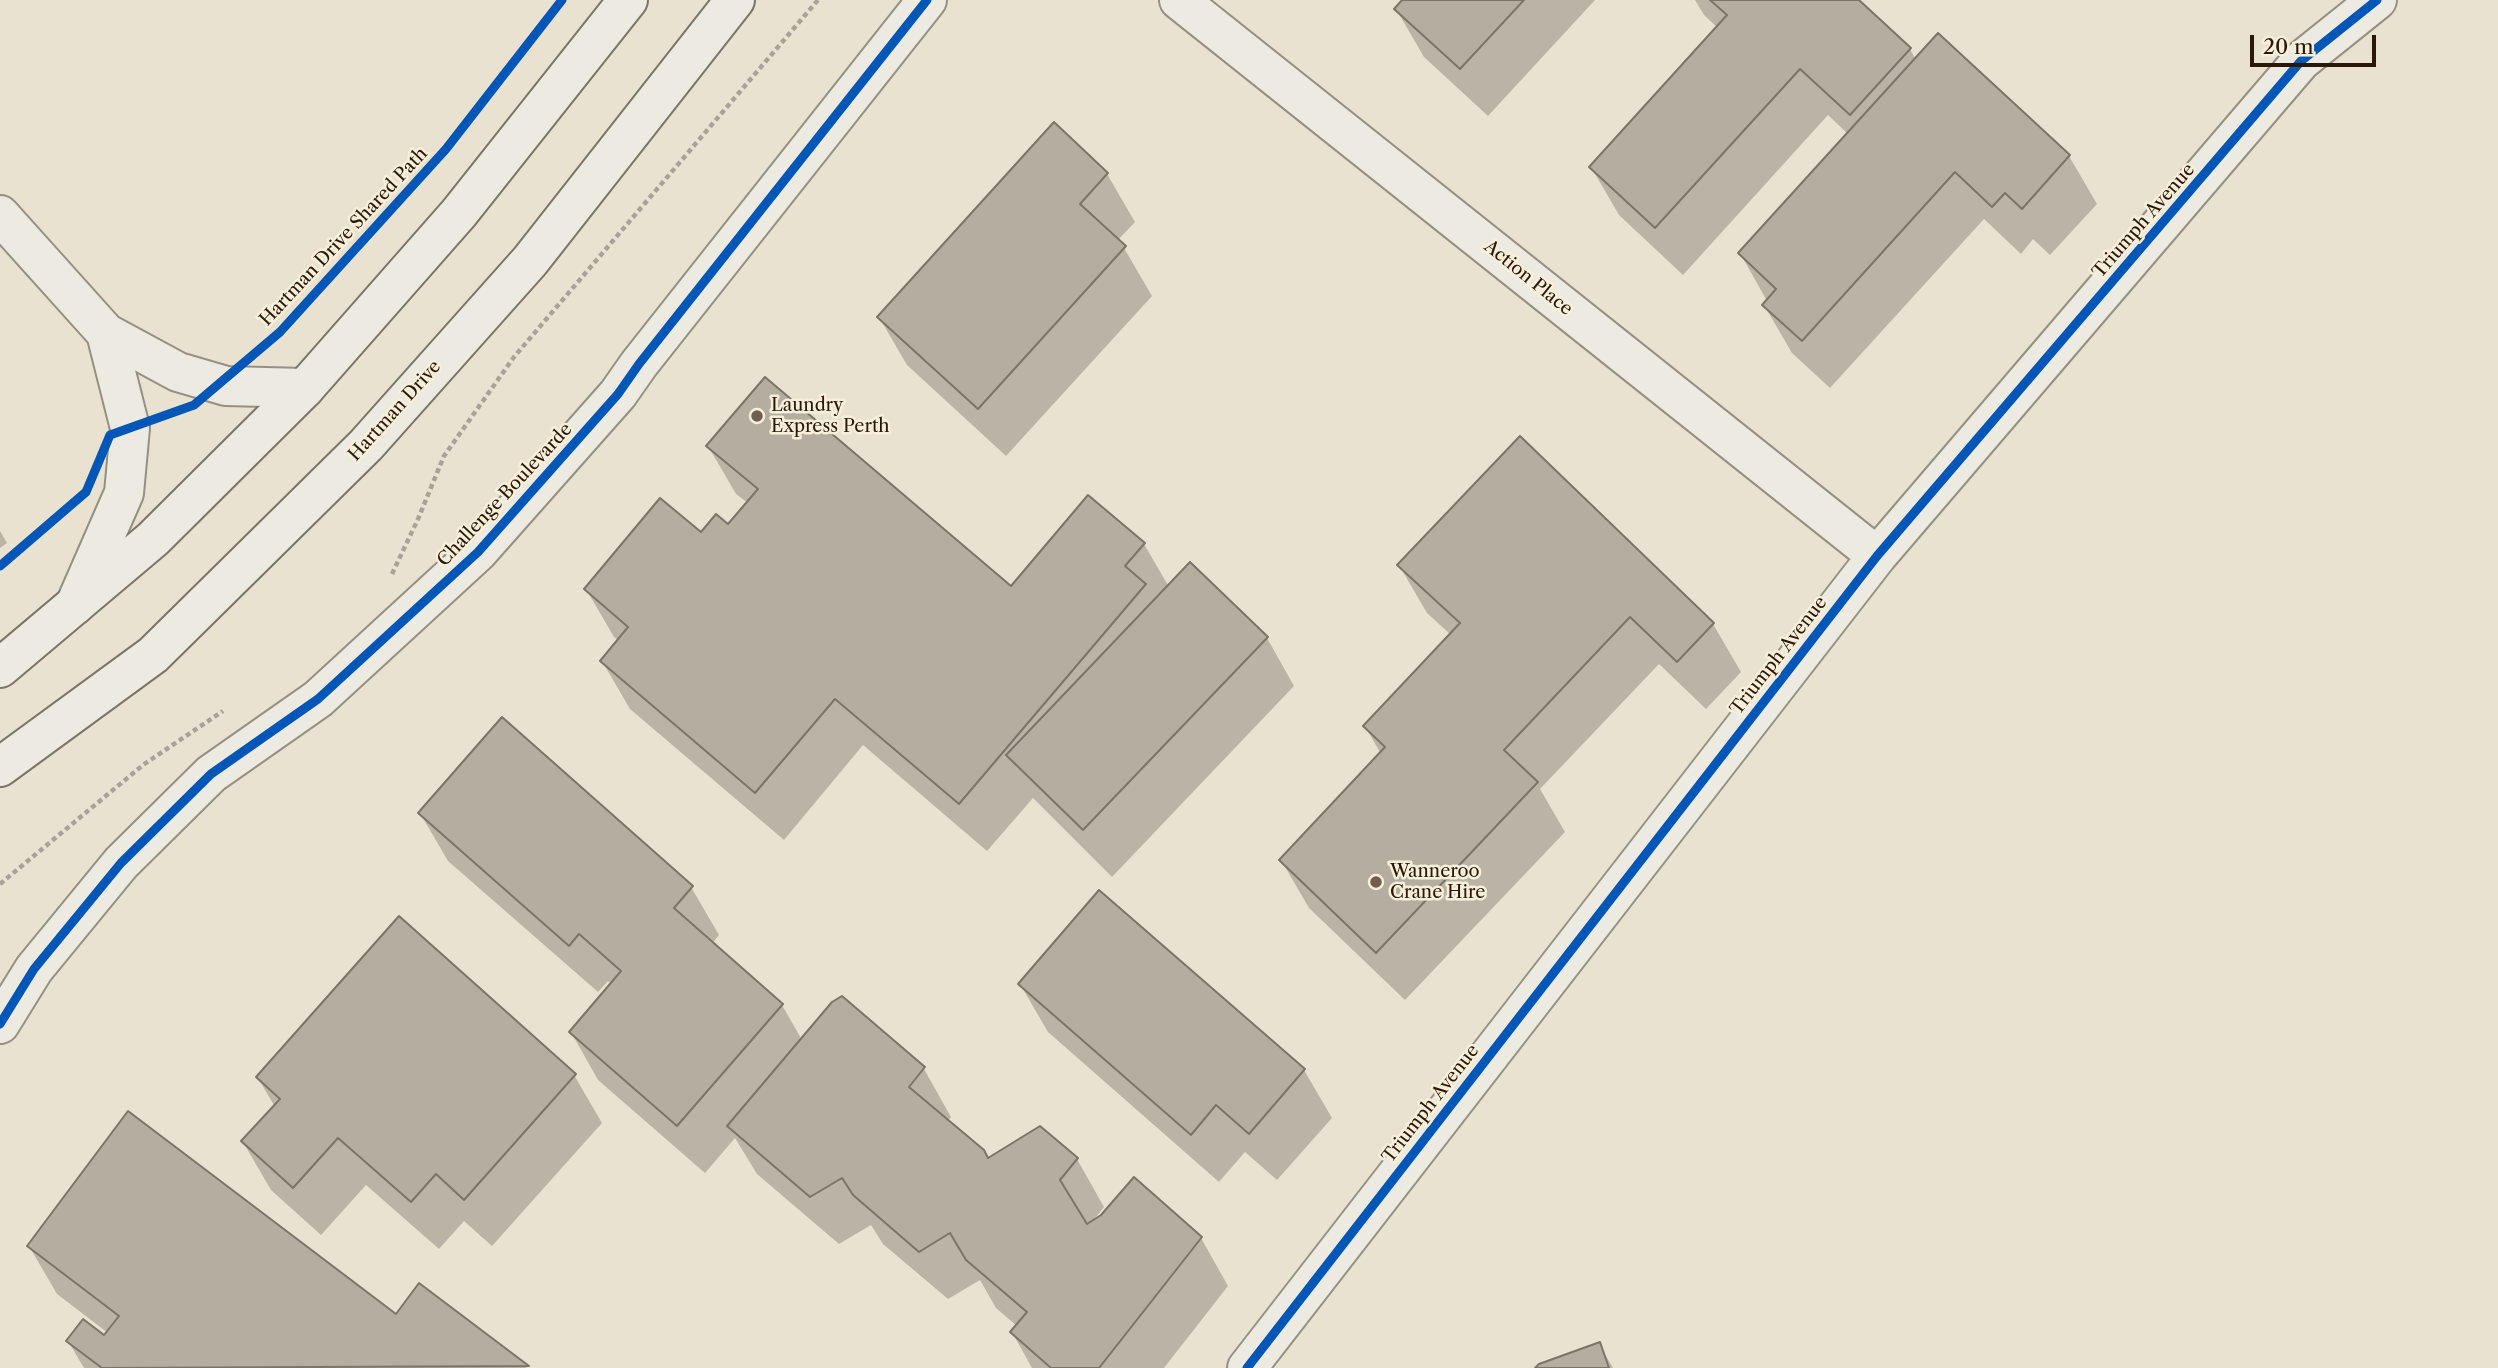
<!DOCTYPE html>
<style>
body{margin:0}
#map{position:relative;width:2498px;height:1368px;overflow:hidden;background:#eae2d0;font-family:"Libre Caslon Text",serif}
canvas{display:block}
.scale{position:absolute;left:2250px;top:35px;width:126px;height:32px;box-sizing:border-box;border:4px solid #2b180b;border-top:0;padding-left:9px;font-size:21px;line-height:24px;white-space:nowrap;color:#2b180b;-webkit-text-stroke:5px #f8efda;paint-order:stroke}
</style>
<div id="map">
<canvas width="2498" height="1368"></canvas>
<div class="scale">20 m</div>
</div>
<script>
const c = document.querySelector('canvas').getContext('2d');
c.lineJoin = 'round';
function fillPath(path, color) {
  c.fillStyle = color;
  c.fill(path, 'evenodd');
}
function shape(rows) {
  const path = new Path2D();
  for (const r of rows) {
    path.moveTo(r[0], r[1]);
    for (let i = 2; i < r.length; i += 2) path.lineTo(r[i], r[i + 1]);
  }
  return path;
}
function trace(path, color, width, dash) {
  c.strokeStyle = color;
  c.lineWidth = width;
  c.lineCap = dash ? 'butt' : 'round';
  c.setLineDash(dash || []);
  c.stroke(path);
}
function drawText(font, color, halo, rows, align = 'center') {
  c.font = font + ' "Libre Caslon Text",serif';
  c.lineWidth = 5;
  c.setLineDash([]);
  c.textBaseline = 'middle';
  c.strokeStyle = halo;
  c.fillStyle = color;
  for (const [text, x, y, turn = 0] of rows) {
    c.save();
    c.translate(x, y);
    c.rotate((+turn || 0) * Math.PI / 180);
    c.textAlign = isNaN(turn) ? turn : align;
    if (halo) c.strokeText(text, 0, 0);
    c.fillText(text, 0, 0);
    c.restore();
  }
}
fillPath(shape([
 [1404,0,1595,0,1488,116,1424,57,1396,9],
 [1695,0,1856,0,1910,49,1916,60,1938,35,2069,156,2097,204,2050,255,2033,239,2021,254,1984,219,1830,388,1792,353,1764,305,1767,301,1740,253,1848,134,1828,115,1683,275,1619,215,1591,167,1718,28,1704,15],
 [1107,174,1135,222,1117,241,1124,248,1152,296,1006,456,907,365,879,317],
 [1520,439,1713,624,1741,672,1706,709,1659,664,1540,789,1565,832,1405,1000,1309,908,1281,860,1381,754,1365,726,1451,635,1427,613,1399,565],
 [708,446,1011,588,1144,544,1169,587,1267,638,1294,686,1112,877,1033,798,987,851,863,745,784,840,630,709,602,661,619,641,614,637,586,589,701,535,728,526,748,503,736,494],
 [0,531,7,543,0,548],
 [420,813,691,887,719,935,712,944,782,1005,802,1040,842,998,924,1069,951,1117,947,1122,987,1160,1077,1159,1104,1207,1091,1223,1201,1238,1228,1286,1164,1368,1032,1368,1012,1332,1017,1326,996,1308,980,1280,948,1299,883,1244,871,1225,839,1244,757,1174,735,1138,705,1173,598,1080,571,1032,612,985,608,981,598,992,448,861],
 [1020,984,1304,1070,1332,1118,1277,1180,1245,1152,1219,1182,1048,1032],
 [574,1075,602,1123,492,1246,464,1221,439,1249,366,1185,321,1235,271,1190,243,1142,275,1107,258,1078],
 [29,1246,396,1317,420,1286,527,1368,84,1368,68,1341,105,1338,108,1333,57,1294],
 [1599,1344,1613,1368,1537,1368]
]), '#0003');
const building = shape([
 [1402,0,1524,0,1460,69,1394,9,1402,0],
 [1710,0,1859,0,1911,48,1850,115,1800,69,1655,228,1589,167,1727,15,1710,0],
 [1938,33,2070,155,2022,209,2005,193,1992,207,1955,172,1802,341,1762,305,1776,289,1738,253,1938,33],
 [1054,122,1108,173,1080,204,1126,246,978,409,877,317,1054,122],
 [765,377,1011,586,1088,495,1145,543,1125,566,1146,584,959,804,835,699,755,793,600,661,628,627,584,589,660,498,701,532,716,514,728,524,758,489,706,446,765,377],
 [1520,436,1714,623,1677,662,1630,617,1504,750,1538,782,1376,953,1279,860,1385,747,1363,726,1460,623,1397,565,1520,436],
 [1190,562,1268,637,1083,830,1006,755,1190,562],
 [502,717,693,886,674,908,783,1004,677,1126,569,1032,621,971,579,934,569,946,418,813,502,717],
 [1099,890,1305,1069,1249,1134,1216,1105,1191,1135,1018,984,1099,890],
 [399,916,576,1074,464,1200,436,1174,411,1202,338,1138,293,1188,241,1141,280,1099,256,1077,399,916],
 [842,996,925,1067,909,1087,984,1150,988,1158,1040,1126,1078,1158,1060,1180,1087,1224,1101,1215,1134,1177,1202,1237,1099,1368,1051,1368,1010,1332,1027,1312,966,1260,950,1233,919,1252,853,1195,842,1178,810,1197,727,1126,832,1002,842,996],
 [128,1111,396,1314,419,1283,529,1366,102,1368,66,1341,83,1319,104,1335,119,1316,27,1246,128,1111],
 [1600,1342,1609,1368,1535,1368,1539,1364,1600,1342]
]);
fillPath(building, '#b4ada0');
trace(building, '#7b7469', 2);
const minor = shape([
 [1179,0,1877,556],
 [0,215,106,333,178,372,226,386,305,388],
 [75,605,124,493,130,428,106,333],
 [0,1024,34,969,121,863,211,774,318,699,478,552,618,394,639,364,927,0],
 [1247,1368,1877,556,2301,61,2377,0]
]);
const secondary = shape([
 [0,668,153,539,305,388,459,213,628,0],
 [0,767,153,655,366,445,530,261,735,0]
]);
trace(minor, '#969084', 42);
trace(secondary, '#7b7469', 42);
trace(shape([
 [392,574,418,519,444,456,514,357,818,0],
 [0,884,143,765,223,711]
]), '#a8a29a', 4.5, [5, 3.5]);
trace(minor, '#edeae1', 38);
trace(secondary, '#edeae1', 38);
trace(shape([
 [0,566,86,492,110,435,194,405,280,332,446,149,562,0],
 [0,1024,34,969,121,863,211,774,318,699,478,552,618,394,639,364,927,0],
 [1247,1368,1877,556,2301,61,2377,0]
]), '#0057b8', 9);
for (const [x, y, r, color] of [
 [757,416,7,"#6e5f50"],
 [1376,882,7,"#6e5f50"]
]) {
  const dot = new Path2D();
  dot.arc(x, y, r, 0, 2 * Math.PI);
  c.fillStyle = color;
  c.fill(dot);
  trace(dot, '#f8efda', 2.5);
}
drawText('18px', '#2b180b', '#f8efda', [
 ["Triumph Avenue",2144,221,-49],
 ["Hartman Drive Shared Path",344,237,-47],
 ["Action Place",1528,278,39],
 ["Hartman Drive",395,411,-48],
 ["Challenge Boulevarde",505,495,-47],
 ["Triumph Avenue",1779,656,-52],
 ["Triumph Avenue",1431,1104,-52]
]);
drawText('18px', '#2b180b', '#f8efda', [
 ["Laundry",771,406],
 ["Express Perth",771,427],
 ["Wanneroo",1390,872],
 ["Crane Hire",1390,893]
], 'left');
</script>
